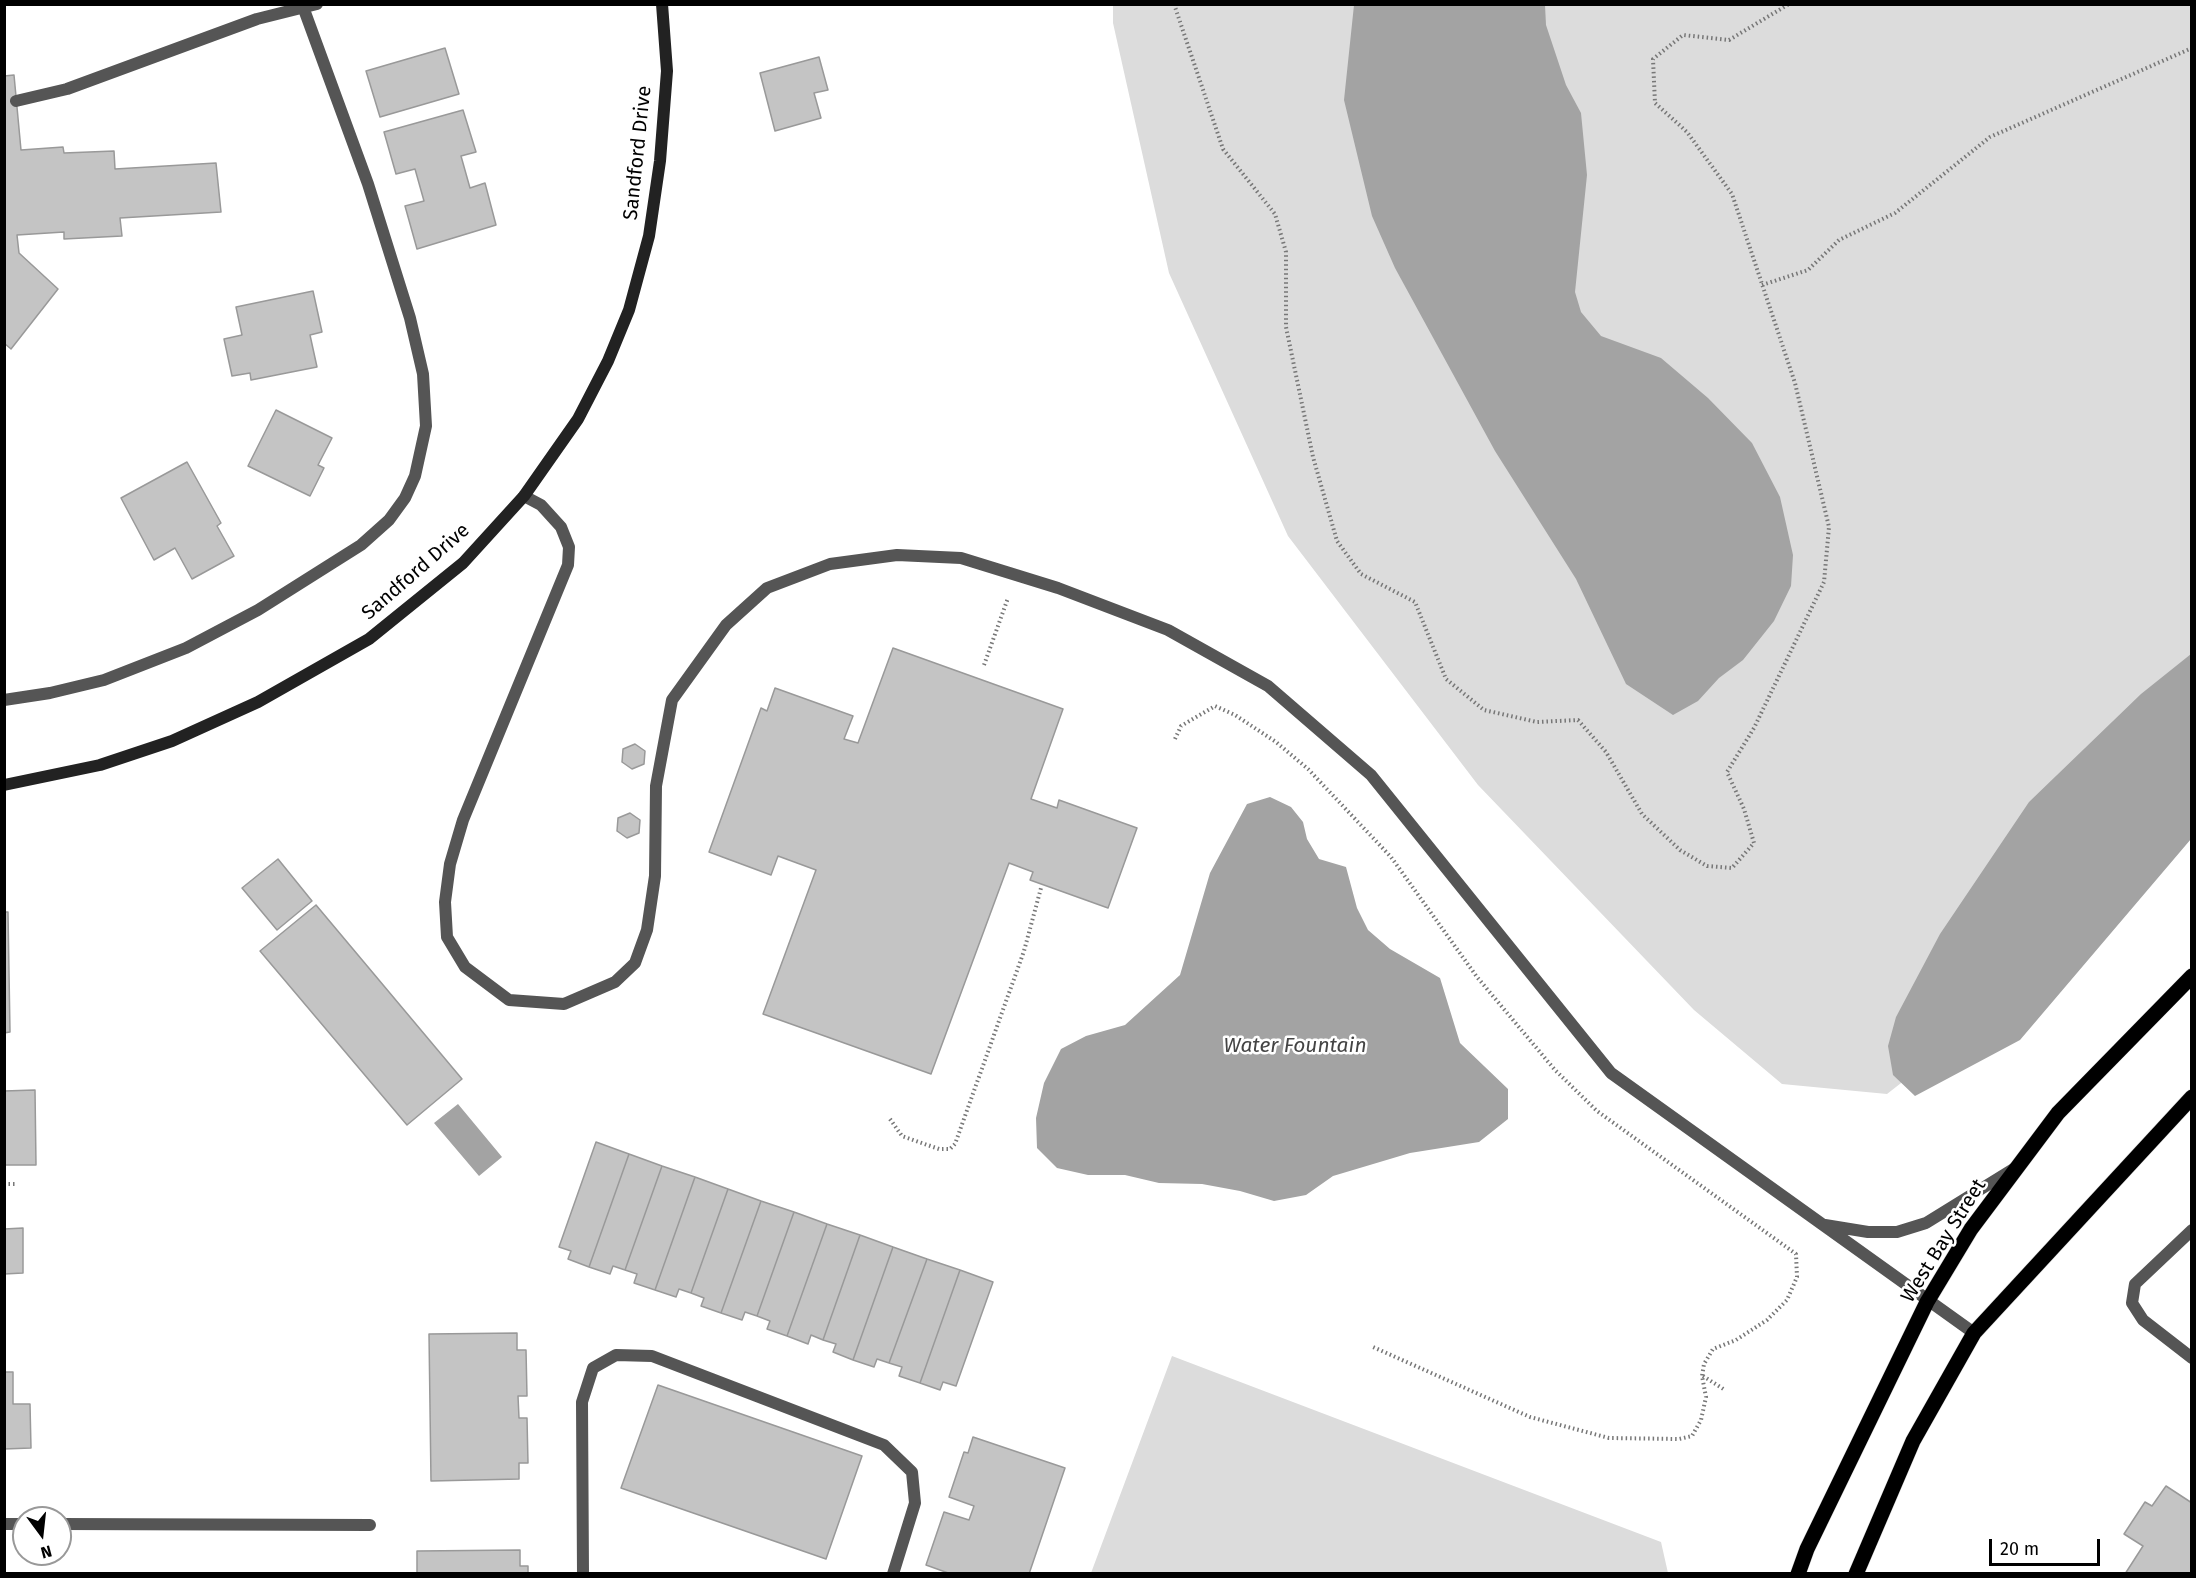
<!DOCTYPE html>
<style>
body{margin:0}
#map{position:relative;width:2196px;height:1578px;overflow:hidden;background:#fff;font-family:"Fira Sans",sans-serif}
canvas{display:block}
.frame{position:absolute;inset:0;border:6px solid #000;pointer-events:none}
.north{position:absolute;left:12px;top:1506px;width:60px;height:60px;box-sizing:border-box;background:#fff;border:2px solid #999;border-radius:50%;rotate:165deg;font-size:16px;font-weight:700;line-height:24px;text-align:center;color:#000}
.north::after{content:'';display:block;margin:auto;width:21px;height:27px;background:#000;clip-path:polygon(50% 0,100% 100%,50% 72%,0 100%)}
.scale{position:absolute;left:1989px;top:1539px;width:111px;height:27px;box-sizing:border-box;border:3px solid #000;border-top:0;padding-left:8px;font-size:18px;line-height:21px;white-space:nowrap;color:#000;-webkit-text-stroke:4px #fff;paint-order:stroke}
</style>
<div id="map">
<canvas width="2196" height="1578"></canvas>
<div class="frame"></div>
<div class="north">N</div>
<div class="scale">20 m</div>
</div>
<script>
const c = document.querySelector('canvas').getContext('2d');
c.lineJoin = 'round';
function fillPath(path, color) {
  c.fillStyle = color;
  c.fill(path, 'evenodd');
}
function shape(rows) {
  const path = new Path2D();
  for (const r of rows) {
    path.moveTo(r[0], r[1]);
    for (let i = 2; i < r.length; i += 2) path.lineTo(r[i], r[i + 1]);
  }
  return path;
}
function trace(path, color, width, dash) {
  c.strokeStyle = color;
  c.lineWidth = width;
  c.lineCap = dash ? 'butt' : 'round';
  c.setLineDash(dash || []);
  c.stroke(path);
}
function drawText(font, color, halo, rows, align = 'center') {
  c.font = font + ' "Fira Sans",sans-serif';
  c.lineWidth = 5;
  c.setLineDash([]);
  c.textBaseline = 'middle';
  c.strokeStyle = halo;
  c.fillStyle = color;
  for (const [text, x, y, turn = 0] of rows) {
    c.save();
    c.translate(x, y);
    c.rotate((+turn || 0) * Math.PI / 180);
    c.textAlign = isNaN(turn) ? turn : align;
    if (halo) c.strokeText(text, 0, 0);
    c.fillText(text, 0, 0);
    c.restore();
  }
}
fillPath(shape([
 [1113,5,2191,5,2191,770,1969,1030,1887,1094,1782,1084,1694,1010,1478,785,1288,536,1169,273,1113,23],
 [1172,1356,1661,1542,1668,1573,1091,1573]
]), '#dcdcdc');
fillPath(shape([
 [1354,5,1545,5,1546,25,1566,85,1581,113,1587,175,1575,292,1581,312,1601,336,1661,358,1708,398,1752,443,1780,497,1793,555,1791,586,1774,621,1743,660,1719,678,1698,701,1673,715,1626,684,1576,579,1495,451,1395,268,1372,216,1344,100],
 [2191,654,2191,839,2020,1040,1915,1096,1893,1075,1888,1046,1896,1017,1940,934,2029,802,2141,694],
 [1270,797,1291,807,1303,822,1307,839,1319,859,1346,867,1357,908,1368,930,1390,949,1440,978,1460,1043,1508,1089,1508,1119,1479,1142,1410,1153,1333,1176,1306,1195,1274,1201,1240,1191,1202,1184,1159,1183,1125,1175,1088,1175,1057,1168,1037,1148,1036,1118,1044,1083,1061,1049,1086,1036,1125,1025,1180,975,1210,873,1247,804],
 [458,1104,502,1157,479,1176,434,1123]
]), '#a3a3a3');
const building = shape([
 [445,48,459,94,380,117,366,71,445,48],
 [819,57,828,90,814,93,821,118,775,131,760,73,819,57],
 [14,75,21,150,63,147,64,153,114,151,115,169,216,163,221,212,120,218,122,236,64,239,64,232,17,235,19,253,58,289,11,349,4,343,4,76,14,75],
 [463,110,476,152,461,156,470,188,485,183,496,225,417,249,405,206,424,201,415,169,396,174,384,132,463,110],
 [313,291,322,332,310,335,317,367,251,380,250,373,232,376,224,339,242,335,236,307,313,291],
 [276,410,332,438,318,465,324,468,310,496,248,466,276,410],
 [187,462,221,523,217,526,234,556,192,579,175,548,154,560,121,498,187,462],
 [893,648,1063,709,1031,799,1057,808,1059,800,1137,828,1108,908,1030,880,1033,872,1009,863,931,1074,763,1014,816,870,778,856,771,875,709,852,761,708,767,711,775,688,853,716,844,739,858,743,893,648],
 [635,744,645,751,644,764,632,769,622,762,623,749,635,744],
 [630,813,640,820,639,833,627,838,617,831,618,818,630,813],
 [278,859,312,901,277,930,242,888,278,859],
 [316,905,462,1079,407,1125,260,951,316,905],
 [4,912,8,912,10,1032,4,1033,4,912],
 [35,1090,36,1165,4,1165,4,1091,35,1090],
 [596,1142,629,1154,589,1267,568,1259,571,1251,559,1247,596,1142],
 [629,1154,662,1166,625,1270,613,1266,610,1274,589,1267,629,1154],
 [662,1166,695,1177,655,1290,634,1283,637,1274,625,1270,662,1166],
 [695,1177,728,1189,691,1293,679,1289,676,1297,655,1290,695,1177],
 [728,1189,761,1201,721,1313,701,1306,704,1298,691,1293,728,1189],
 [761,1201,794,1212,757,1316,745,1312,742,1320,721,1313,761,1201],
 [794,1212,827,1224,787,1336,767,1329,770,1321,757,1316,794,1212],
 [827,1224,860,1235,823,1340,811,1335,808,1344,787,1336,827,1224],
 [23,1228,23,1273,4,1274,4,1229,23,1228],
 [860,1235,893,1247,853,1360,833,1352,836,1344,823,1340,860,1235],
 [893,1247,927,1259,889,1363,877,1359,874,1367,853,1360,893,1247],
 [927,1259,960,1270,920,1383,899,1376,902,1367,889,1363,927,1259],
 [960,1270,993,1282,956,1386,943,1382,940,1390,920,1383,960,1270],
 [517,1333,517,1350,526,1350,527,1396,518,1396,519,1418,527,1418,528,1463,519,1463,519,1479,431,1481,429,1334,517,1333],
 [4,1372,13,1372,13,1404,30,1404,31,1448,4,1449,4,1372],
 [658,1385,862,1456,826,1559,621,1488,658,1385],
 [973,1437,1065,1468,1029,1574,951,1574,926,1565,944,1512,969,1520,974,1506,949,1497,964,1452,968,1453,973,1437],
 [2166,1486,2192,1503,2192,1574,2125,1574,2143,1546,2124,1534,2145,1502,2152,1506,2166,1486],
 [520,1550,520,1566,528,1566,528,1574,417,1574,417,1551,520,1550]
]);
fillPath(building, '#c4c4c4');
trace(building, '#999', 1.5);
const primary = shape([
 [1798,1574,1807,1549,1927,1302,1971,1229,2058,1113,2192,976],
 [1856,1574,1913,1441,1974,1333,2192,1097]
]);
trace(primary, '#dbdbdb', 16);
trace(shape([
 [1174,4,1223,149,1275,214,1286,252,1286,327,1313,457,1337,541,1361,574,1415,602,1446,679,1484,710,1537,722,1578,720,1606,752,1642,814,1680,850,1707,866,1732,868,1754,843,1744,809,1727,772,1754,728,1824,582,1829,527,1795,383,1732,194,1687,132,1655,103,1653,59,1683,35,1729,40,1789,4],
 [1762,285,1808,270,1839,240,1895,213,1990,137,2192,48],
 [984,665,1008,598],
 [1175,739,1181,726,1215,706,1235,715,1276,742,1308,769,1391,857,1477,977,1555,1070,1597,1111,1796,1254,1797,1277,1787,1300,1767,1320,1736,1340,1713,1349,1704,1364,1702,1376,1706,1397,1701,1420,1692,1436,1679,1439,1609,1438,1530,1417,1373,1347],
 [890,1119,902,1136,939,1149,950,1149,955,1144,1024,951,1041,888],
 [4,1184,16,1184],
 [1703,1376,1725,1390]
]), '#777', 4, [1.5, 3]);
trace(shape([
 [16,101,67,89,257,19,317,4],
 [524,496,541,505,561,527,569,547,568,565,463,820,450,864,445,902,447,937,465,967,509,1000,564,1004,615,982,635,963,647,930,655,876,656,786,672,700,726,625,767,588,830,564,897,555,961,558,1058,588,1168,630,1268,686,1371,775,1611,1073,1974,1333],
 [4,700,50,693,104,680,186,648,258,610,361,545,389,520,405,498,415,476,426,426,423,374,410,318,368,184,302,4],
 [1825,1225,1868,1232,1897,1232,1926,1223,2015,1168],
 [2192,1230,2135,1284,2132,1303,2143,1320,2192,1358]
]), '#555', 12);
trace(shape([
 [4,1524,24,1524],
 [60,1524,370,1525],
 [583,1574,582,1402,593,1368,616,1355,652,1356,884,1445,912,1472,915,1503,893,1574]
]), '#555', 12);
trace(shape([
 [4,785,100,765,172,741,258,702,369,639,463,563,524,496,578,419,608,361,629,310,649,236,660,161,667,71,662,4]
]), '#222', 12);
trace(primary, '#000', 15);
drawText('20px', '#000', '#fff', [
 ["Sandford Drive",638,153,-84],
 ["Sandford Drive",416,572,-41],
 ["West Bay Street",1944,1241,-58]
]);
drawText('italic 21px', '#444', '#fff', [
 ["Water Fountain",1295,1046]
]);
</script>
